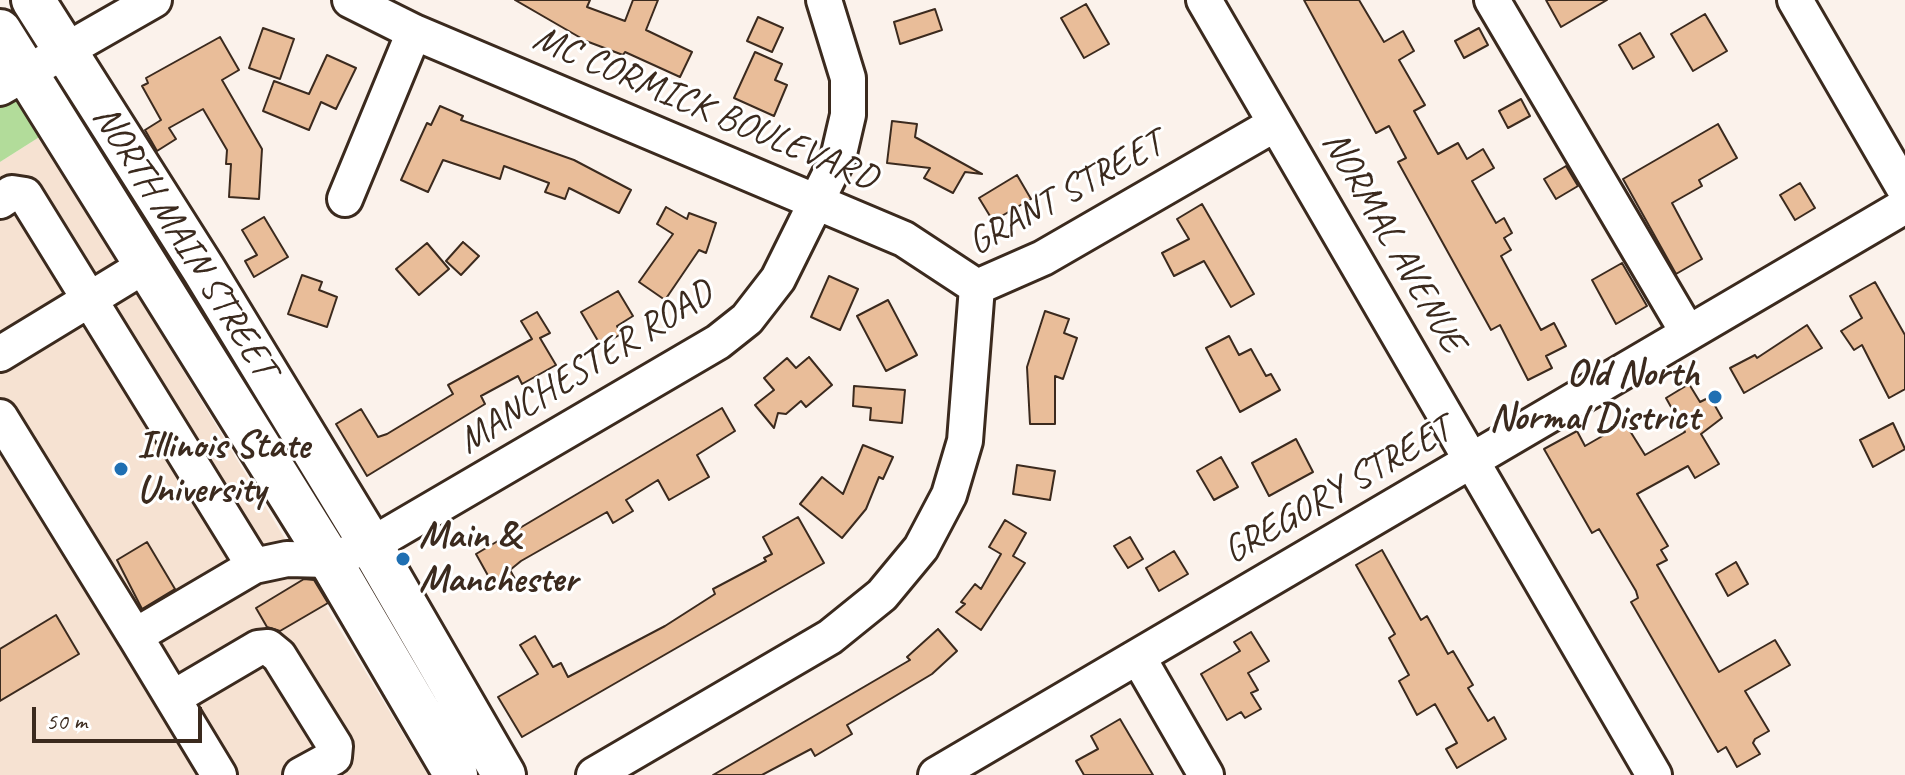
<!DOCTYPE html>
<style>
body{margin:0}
#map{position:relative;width:1905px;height:775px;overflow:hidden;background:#fbf2eb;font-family:Caveat,sans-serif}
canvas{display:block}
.scale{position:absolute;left:32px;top:707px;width:170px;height:36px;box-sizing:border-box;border:4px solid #3b2a1e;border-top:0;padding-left:10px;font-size:24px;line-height:28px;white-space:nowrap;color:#3b2a1e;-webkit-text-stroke:6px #fff;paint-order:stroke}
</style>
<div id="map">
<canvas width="1905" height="775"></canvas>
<div class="scale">50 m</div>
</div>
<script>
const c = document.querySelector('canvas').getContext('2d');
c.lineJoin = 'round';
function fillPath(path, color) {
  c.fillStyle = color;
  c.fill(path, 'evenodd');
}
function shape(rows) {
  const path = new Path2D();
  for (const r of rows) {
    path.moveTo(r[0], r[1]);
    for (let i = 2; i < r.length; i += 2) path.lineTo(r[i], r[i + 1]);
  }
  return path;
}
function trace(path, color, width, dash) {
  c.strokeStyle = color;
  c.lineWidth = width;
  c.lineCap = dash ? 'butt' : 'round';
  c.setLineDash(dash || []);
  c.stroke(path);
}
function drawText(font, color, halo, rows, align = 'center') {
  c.font = font + ' Caveat,sans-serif';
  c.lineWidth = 6;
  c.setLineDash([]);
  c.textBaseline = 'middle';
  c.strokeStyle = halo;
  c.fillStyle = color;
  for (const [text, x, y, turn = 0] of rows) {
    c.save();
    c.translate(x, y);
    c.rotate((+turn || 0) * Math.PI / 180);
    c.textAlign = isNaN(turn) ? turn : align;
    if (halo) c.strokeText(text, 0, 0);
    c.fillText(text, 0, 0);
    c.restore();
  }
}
fillPath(shape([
 [41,136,428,775,0,775,0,162]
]), '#f6e2d2');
fillPath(shape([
 [0,70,41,136,0,162]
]), '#b2dc9a');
const building = shape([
 [515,0,590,0,587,7,625,21,633,0,658,0,646,30,692,52,680,77,625,52,623,55,586,41,515,0],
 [1304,0,1359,0,1384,42,1403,31,1414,51,1399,60,1425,105,1414,111,1438,154,1458,143,1467,159,1483,149,1494,168,1472,181,1496,223,1504,218,1512,233,1504,238,1511,250,1501,256,1541,330,1554,323,1566,346,1546,356,1552,368,1528,380,1500,325,1491,330,1398,162,1406,158,1389,126,1376,133,1304,0],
 [1546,0,1607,0,1561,27,1546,0],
 [1086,4,1109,44,1084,58,1061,18,1086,4],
 [935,9,942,30,900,44,894,22,935,9],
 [1705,14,1727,51,1693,71,1671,34,1705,14],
 [758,17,783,28,772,52,747,41,758,17],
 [263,28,294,39,280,79,249,68,263,28],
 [1479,28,1488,45,1464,58,1455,41,1479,28],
 [1640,33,1654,57,1633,69,1619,45,1640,33],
 [220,37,239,70,222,80,262,149,259,199,229,197,231,164,226,164,227,150,203,109,169,128,176,139,157,151,145,130,161,120,142,86,148,83,146,78,220,37],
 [755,52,782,64,775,80,787,85,774,116,734,98,755,52],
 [327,55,356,68,336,109,321,102,309,130,263,111,274,81,309,94,327,55],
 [1521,99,1530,116,1508,128,1499,111,1521,99],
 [440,106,463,116,461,120,574,160,631,190,619,213,569,188,565,199,545,192,549,183,504,166,500,179,443,160,428,192,401,180,427,123,431,125,440,106],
 [892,121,917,124,915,137,982,174,965,172,953,193,924,178,930,168,887,163,892,121],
 [1718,124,1737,158,1699,180,1702,186,1672,203,1702,259,1676,274,1623,179,1718,124],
 [1566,166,1578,186,1556,199,1544,179,1566,166],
 [1017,175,1031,199,993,221,979,198,1017,175],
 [1800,183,1815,208,1795,220,1780,195,1800,183],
 [1202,204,1254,294,1231,307,1204,261,1174,276,1162,253,1189,239,1177,219,1202,204],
 [666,207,687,219,689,213,716,223,706,253,699,250,665,300,639,282,673,234,657,224,666,207],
 [264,217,288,257,254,277,245,261,257,255,242,230,264,217],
 [463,242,479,256,461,275,446,261,463,242],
 [427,243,449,269,419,295,396,269,427,243],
 [1622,263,1647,306,1616,324,1592,280,1622,263],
 [302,275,322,282,319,290,337,297,327,327,288,314,302,275],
 [829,276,858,289,840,330,811,317,829,276],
 [1875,282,1905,335,1905,389,1889,398,1862,345,1854,350,1841,331,1862,318,1850,296,1875,282],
 [618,291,633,316,617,326,621,334,601,346,581,312,618,291],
 [888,300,917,355,886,371,857,316,888,300],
 [1045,311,1069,319,1064,333,1077,338,1063,379,1055,376,1055,424,1030,424,1027,367,1045,311],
 [537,312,550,333,540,338,556,365,522,384,518,376,481,396,485,404,367,476,336,424,361,409,378,437,387,434,453,394,448,385,532,339,521,321,537,312],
 [1807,325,1822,348,1744,393,1730,368,1755,355,1757,358,1807,325],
 [1229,336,1239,355,1251,349,1266,376,1271,374,1280,390,1240,412,1206,348,1229,336],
 [809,357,832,385,806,407,801,401,786,414,778,413,774,428,755,405,774,390,764,378,787,358,796,368,809,357],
 [1689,384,1700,402,1710,397,1722,418,1701,434,1719,464,1695,478,1688,466,1637,494,1668,546,1661,550,1667,560,1657,565,1719,672,1775,640,1790,665,1745,691,1769,731,1755,739,1753,743,1760,754,1737,767,1726,747,1718,752,1631,602,1638,598,1636,591,1599,529,1592,533,1544,449,1577,431,1585,446,1625,423,1645,455,1685,432,1666,398,1689,384],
 [854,386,905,390,902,423,870,420,871,408,853,406,854,386],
 [722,408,735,431,697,455,709,477,669,500,658,480,626,500,633,511,613,523,607,512,521,561,510,570,515,579,496,590,476,554,722,408],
 [1893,423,1905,449,1873,467,1860,440,1893,423],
 [1296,439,1313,472,1269,496,1252,463,1296,439],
 [863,445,893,457,883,479,879,477,866,509,842,538,800,504,822,477,843,494,863,445],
 [1221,457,1238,487,1214,500,1197,471,1221,457],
 [1017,465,1055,471,1050,500,1013,494,1017,465],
 [798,517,824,563,522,737,498,697,538,674,520,645,535,636,553,667,561,663,568,677,665,626,715,594,713,589,766,561,764,558,772,554,763,537,798,517],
 [1005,520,1026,533,1013,556,1025,563,981,630,956,612,965,604,961,602,975,584,981,589,1001,554,989,547,1005,520],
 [1130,537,1143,559,1128,568,1114,546,1130,537],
 [147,542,175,589,142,609,117,560,147,542],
 [1382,550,1421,620,1427,616,1448,654,1453,651,1473,685,1468,688,1488,721,1494,717,1506,739,1457,768,1446,749,1457,743,1435,704,1417,715,1399,681,1409,675,1389,638,1395,634,1356,565,1382,550],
 [1174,551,1188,574,1159,591,1146,568,1174,551],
 [1736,562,1748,584,1728,596,1716,574,1736,562],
 [304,579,314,580,328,603,280,631,267,627,256,608,304,579],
 [56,615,79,654,0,701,0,649,56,615],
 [938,629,957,651,932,674,847,725,852,734,815,756,811,749,762,775,713,775,910,660,907,657,938,629],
 [1251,632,1269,661,1248,673,1258,690,1251,693,1261,709,1245,718,1241,712,1227,720,1201,674,1240,651,1234,642,1251,632],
 [1120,719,1153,775,1084,775,1076,761,1098,749,1091,736,1120,719]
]);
fillPath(building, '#e9bd99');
trace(building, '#3b2a1e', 2);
const minor = shape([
 [350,0,414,32,904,239,977,287],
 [1204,0,1654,775],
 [1492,0,1688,333],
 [1795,0,1905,190],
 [0,88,154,0],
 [345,199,414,32],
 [0,201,12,193,25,195,254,566],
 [0,354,146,265],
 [0,417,135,636,254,566,287,559,330,560,371,545,718,342,747,319,778,279,838,158,848,115,848,78,824,0],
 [135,636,219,775],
 [1138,657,1206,775],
 [173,698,258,648,268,647,279,656,335,746,334,757,301,775],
 [594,775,830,637,882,595,921,548,949,495,965,441,977,287,1043,258,1275,124],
 [936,775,1905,206]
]);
const major = shape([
 [33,0,204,270,371,545,504,775],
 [0,31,330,560,456,775]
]);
trace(minor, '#3b2a1e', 40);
trace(major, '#3b2a1e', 48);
trace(minor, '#fff', 34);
trace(major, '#fff', 42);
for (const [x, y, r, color] of [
 [1715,397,8,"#1f6fb2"],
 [121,469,8,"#1f6fb2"],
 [403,559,8,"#1f6fb2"]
]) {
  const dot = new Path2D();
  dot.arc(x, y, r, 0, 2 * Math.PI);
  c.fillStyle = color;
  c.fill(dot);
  trace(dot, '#fff', 3);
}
drawText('38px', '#3b2a1e', '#fff', [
 ["MC CORMICK BOULEVARD",705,109,23],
 ["GRANT STREET",1066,194,-29],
 ["NORTH MAIN STREET",184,242,58],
 ["NORMAL AVENUE",1393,242,60],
 ["MANCHESTER ROAD",586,368,-32],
 ["GREGORY STREET",1338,491,-30]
]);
drawText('bold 38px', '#3b2a1e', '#fff', [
 ["Old North",1699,375,"right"],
 ["Normal District",1699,419,"right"],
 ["Illinois State",137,447],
 ["University",137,491],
 ["Main &",419,537],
 ["Manchester",419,581]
], 'left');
</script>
